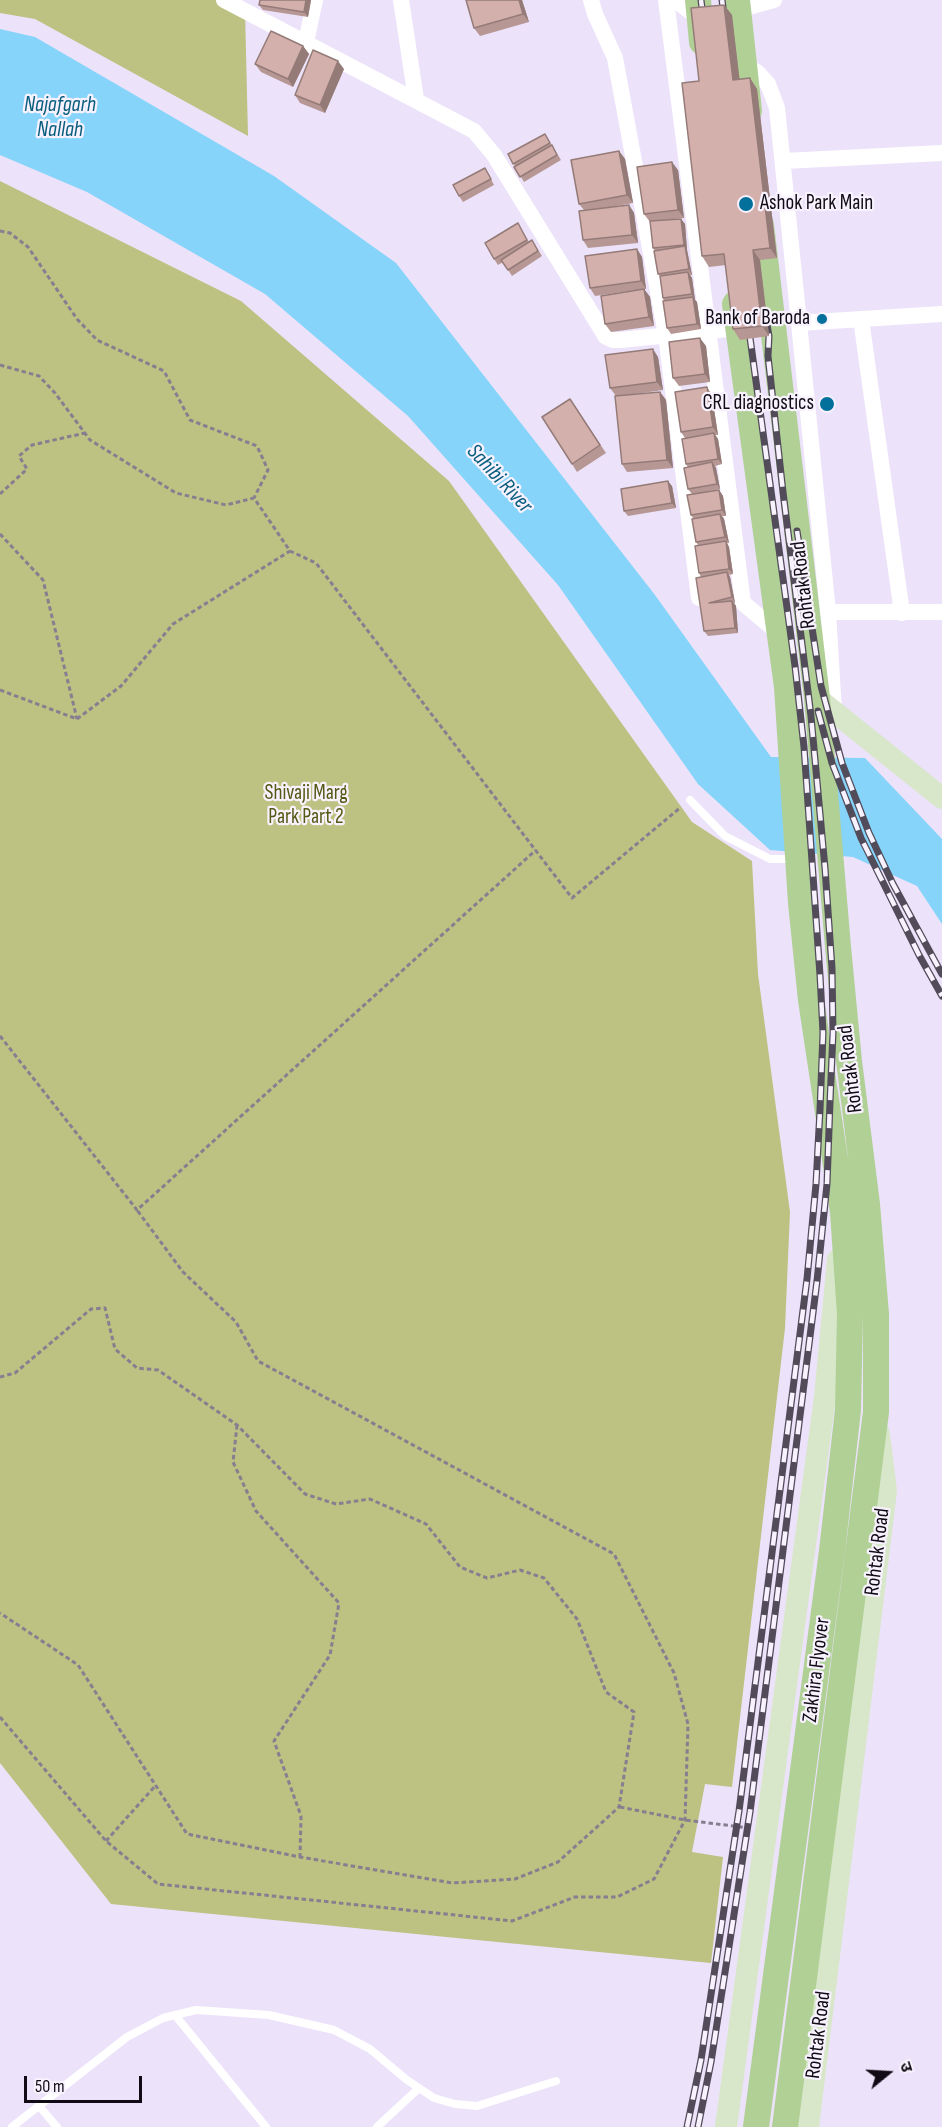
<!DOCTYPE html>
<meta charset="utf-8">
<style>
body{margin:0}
#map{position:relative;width:942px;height:2127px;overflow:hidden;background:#ece2fa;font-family:"Sofia Sans Condensed","Noto Sans Devanagari",sans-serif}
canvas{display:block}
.north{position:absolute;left:858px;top:2043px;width:60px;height:60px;-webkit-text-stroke:4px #f7f2fe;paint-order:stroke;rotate:72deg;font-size:16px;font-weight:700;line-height:24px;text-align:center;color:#100b15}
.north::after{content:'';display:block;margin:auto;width:21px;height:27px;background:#100b15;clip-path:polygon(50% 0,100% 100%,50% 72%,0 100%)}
.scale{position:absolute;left:24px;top:2076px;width:118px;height:27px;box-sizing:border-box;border:3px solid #100b15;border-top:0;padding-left:8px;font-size:18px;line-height:21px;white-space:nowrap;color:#100b15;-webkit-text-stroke:4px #f7f2fe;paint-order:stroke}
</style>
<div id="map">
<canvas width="942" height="2127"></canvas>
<div class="north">उ</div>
<div class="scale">50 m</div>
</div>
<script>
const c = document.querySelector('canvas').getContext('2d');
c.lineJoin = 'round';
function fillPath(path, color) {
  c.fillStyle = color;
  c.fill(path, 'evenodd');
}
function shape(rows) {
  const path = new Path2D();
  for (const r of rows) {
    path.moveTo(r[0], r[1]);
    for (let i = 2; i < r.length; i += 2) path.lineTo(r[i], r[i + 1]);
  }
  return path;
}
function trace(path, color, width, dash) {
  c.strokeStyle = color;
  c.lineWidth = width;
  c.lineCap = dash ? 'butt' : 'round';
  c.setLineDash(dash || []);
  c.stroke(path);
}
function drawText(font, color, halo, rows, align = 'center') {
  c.font = font + ' "Sofia Sans Condensed",sans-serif';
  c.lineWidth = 4.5;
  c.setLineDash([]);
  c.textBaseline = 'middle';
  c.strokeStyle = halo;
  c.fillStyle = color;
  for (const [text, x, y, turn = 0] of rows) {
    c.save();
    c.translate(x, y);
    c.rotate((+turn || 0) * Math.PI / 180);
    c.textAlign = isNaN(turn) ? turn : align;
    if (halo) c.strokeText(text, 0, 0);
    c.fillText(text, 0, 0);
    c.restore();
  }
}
fillPath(shape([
 [0,0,222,0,245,10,248,136,35,19,0,13],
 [0,181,241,301,449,481,692,822,752,861,758,974,790,1212,785,1328,732,1787,705,1784,692,1852,723,1857,711,1963,111,1904,0,1763]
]), '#bdc181');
fillPath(shape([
 [0,29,35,37,274,176,396,263,655,595,771,757,865,758,942,839,942,924,917,886,853,857,770,850,698,784,558,585,408,416,265,294,87,192,0,155]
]), '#86d4fa');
trace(shape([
 [0,231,10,233,28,247,77,319,97,340,164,371,190,420,257,446,268,470,254,498],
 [0,365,39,376,55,393,90,440,176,493,226,505,254,498,290,551,316,563,572,898,681,807],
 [0,494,27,469,19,456,32,445,85,433],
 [0,534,43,580,77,719],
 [0,690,77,719],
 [77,719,121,686,173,624,290,551],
 [0,1036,137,1210,536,850],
 [0,1377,15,1373,91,1309,105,1308,115,1349,137,1368,158,1370,237,1425,305,1494,336,1504,370,1499,426,1524,460,1567,487,1578,520,1570,544,1578,577,1619,606,1692,634,1712,619,1807,558,1862,515,1879,452,1883,300,1857,187,1834,78,1665,0,1613],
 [237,1425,233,1462,256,1511,339,1603,330,1655,274,1741,301,1816,300,1857],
 [0,1717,106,1841,158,1884,512,1921,575,1897,617,1897,654,1879,685,1820,688,1724,674,1673,614,1554,258,1361,236,1322,183,1272,137,1210],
 [620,1807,685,1820,749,1828],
 [106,1841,156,1785]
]), '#877f90', 3, [4.5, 3]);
trace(shape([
 [690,800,725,836,770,859,794,859],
 [175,2015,266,2127],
 [39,2106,57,2127],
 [12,2127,127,2037,163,2018,196,2010,269,2015,334,2030,370,2049,407,2080,434,2098,455,2104,477,2106,556,2081],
 [377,2127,419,2088]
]), '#fff', 8);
trace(shape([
 [224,0,474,131,494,155,606,337,613,340,621,340,738,328],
 [401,0,416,99],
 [591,0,595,14,615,58,666,335,699,598],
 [666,0,743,603,780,634],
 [675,0,699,18,704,17],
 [730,12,774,0],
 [306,42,315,0],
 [744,65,757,72,768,84,777,108,799,323,942,314],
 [784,161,942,153],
 [861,319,902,613],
 [799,323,828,612,834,712],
 [828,612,942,612]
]), '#fff', 16);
trace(shape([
 [817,698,942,798],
 [726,2127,825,1397,838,1260],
 [808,2127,886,1491,879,1434]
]), '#d8e7ca', 22);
trace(shape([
 [698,0,702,42],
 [737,0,749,111],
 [761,225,817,698,838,947,849,1061,867,1204,876,1314,876,1412,785,2127],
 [735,304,787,687,801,903,811,1000,843,1212,850,1314,848,1410,832,1551,756,2127]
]), '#b0d096', 26);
const rail = shape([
 [701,0,704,23],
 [722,0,725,22],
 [797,531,821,686,842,763,869,833,893,884,942,974],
 [818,711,832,763,861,838,919,955,942,996],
 [687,2127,701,2060,739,1811,807,1279,816,1184,820,1110,823,1033,820,975,804,747,795,666,748,323],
 [698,2127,711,2062,750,1812,817,1281,827,1184,830,1102,833,1033,832,968,825,868,811,716,783,492,768,356,769,336,766,319]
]);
trace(rail, '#524b59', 7);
trace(rail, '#f7f2fe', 4.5, [14]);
fillPath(shape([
 [311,0,308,17,263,10,259,5],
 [522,0,529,22,480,36,474,28],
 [724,5,732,15,739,80,750,78,757,89,777,258,760,260,769,336,740,340,733,329,726,265,709,267,702,256,699,81],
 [303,46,309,54,293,87,261,72,255,64],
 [344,69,325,113,300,103,295,95],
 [545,134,561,160,524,182,508,154],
 [619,151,625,159,633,203,611,207,629,205,634,213,638,243,588,248,583,240,584,210,579,204],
 [678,170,684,218,665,220,681,219,685,224,687,250,692,275,690,275,692,278,695,300,697,302,701,329,671,334,667,328,664,301,663,298,660,276,658,274,655,251,653,248,650,222,644,214],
 [488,173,494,185,463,202,459,196],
 [521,229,529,242,532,240,542,256,512,276,503,262,498,265,494,259],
 [637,249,642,257,646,289,644,289,650,297,654,326,611,332,605,324,637,290,595,296,590,288],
 [706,346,710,382,679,386,673,378],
 [658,357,663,390,621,396,660,392,666,400,673,468,627,472,622,464,616,396,610,388],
 [707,387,712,396,718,435,715,435,718,439,722,464,715,466,716,468,720,489,704,492,719,490,723,496,726,516,722,516,724,519,729,543,727,543,729,547,733,574,729,575,730,577,735,603,734,603,736,606,738,633,708,636,704,631,701,577,699,573,698,545,696,542,693,518,691,515,692,494,688,489,688,467,686,464,685,438,681,432],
 [570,399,606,453,577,472,572,464],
 [672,486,676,508,628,516,624,511]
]), '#b69794');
fillPath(shape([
 [306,0,311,0,308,17,304,12],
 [519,0,522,0,529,22,523,14],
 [724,5,732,15,741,91,733,80],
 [303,46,309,54,293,87,288,79],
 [338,61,344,69,325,113,320,105],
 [750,78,757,89,777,258,770,248],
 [619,151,625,159,633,203,627,195],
 [672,162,678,170,684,218,678,210],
 [629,205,634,213,638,243,632,235],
 [681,219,685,224,687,250,692,275,689,269,684,245],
 [637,249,642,257,646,289,641,281],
 [753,250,760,260,769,336,762,326],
 [688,272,692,278,695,300,697,302,701,329,697,324,693,297,692,294],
 [644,289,650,297,654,326,649,317],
 [700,338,706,346,710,382,705,374],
 [653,349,658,357,663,390,657,382],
 [707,387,712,396,718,435,713,427],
 [660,392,666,400,673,468,667,460],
 [714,433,718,439,722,464,718,459],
 [712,462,716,468,720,489,717,484],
 [668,481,672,486,676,508,672,503],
 [719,490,723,496,726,516,722,510],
 [720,514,724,519,729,543,725,537],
 [726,541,729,547,733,574,729,569],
 [727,572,730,577,735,603,732,597],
 [732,601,736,606,738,633,735,628]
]), '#947b78');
const building = shape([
 [260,0,306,0,304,12,259,5,260,0],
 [466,0,519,0,523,14,474,28,466,0],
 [724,5,733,80,750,78,770,248,753,250,762,326,733,329,724,254,702,256,682,83,699,81,691,8,724,5],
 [271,31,303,46,288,79,255,64,271,31],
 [313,50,338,61,320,105,295,95,313,50],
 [545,134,550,143,513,164,508,154,545,134],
 [552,145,557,155,520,177,514,167,552,145],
 [619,151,627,195,579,204,571,160,619,151],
 [672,162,678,210,644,214,637,167,672,162],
 [485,168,491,179,459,196,453,185,485,168],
 [629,205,632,235,583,240,579,211,629,205],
 [681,219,684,245,653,248,650,221,681,219],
 [518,223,527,240,494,259,485,243,518,223],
 [532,240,538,251,508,270,501,260,532,240],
 [685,246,689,269,658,274,654,251,685,246],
 [637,249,641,281,590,288,585,256,637,249],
 [688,272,692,294,663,298,660,276,688,272],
 [644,289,649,317,605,324,601,296,644,289],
 [693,297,697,324,667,328,663,301,693,297],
 [700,338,705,374,673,378,669,342,700,338],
 [653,349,657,382,610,388,605,355,653,349],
 [707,387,713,427,681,432,675,392,707,387],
 [660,392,667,460,622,464,615,396,660,392],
 [570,399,600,445,572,464,542,417,570,399],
 [714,433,718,459,686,464,682,439,714,433],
 [712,462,717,484,688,489,684,468,712,462],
 [668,481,672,503,624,511,621,489,668,481],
 [719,490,722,510,691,515,687,495,719,490],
 [720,514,725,537,696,542,692,519,720,514],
 [726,541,729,569,699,573,695,546,726,541],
 [727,572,732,597,709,603,732,601,735,628,704,631,696,578,727,572]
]);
fillPath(building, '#d4b0ac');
trace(building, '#947b78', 1.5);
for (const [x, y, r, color] of [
 [746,204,8,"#03709c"],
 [822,319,6,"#03709c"],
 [827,404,8,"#03709c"]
]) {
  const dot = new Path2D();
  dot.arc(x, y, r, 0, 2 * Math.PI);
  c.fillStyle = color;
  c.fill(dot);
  trace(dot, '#f7f2fe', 2);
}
drawText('21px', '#100b15', '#f7f2fe', [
 ["Ashok Park Main",760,204,"left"],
 ["Bank of Baroda",810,319],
 ["CRL diagnostics",814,404]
], 'right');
drawText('21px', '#100b15', '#f7f2fe', [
 ["Rohtak Road",804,585,-97],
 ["Rohtak Road",851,1069,-97],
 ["Rohtak Road",878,1552,-83],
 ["Zakhira Flyover",817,1670,-83],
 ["Rohtak Road",819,2035,-83]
]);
drawText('21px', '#565914', '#f7f2fe', [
 ["Shivaji Marg",306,794],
 ["Park Part 2",306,818]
]);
drawText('italic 22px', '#095e7d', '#f7f2fe', [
 ["Najafgarh",60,105],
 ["Nallah",60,130],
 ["Sahibi River",499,479,47]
]);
</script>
